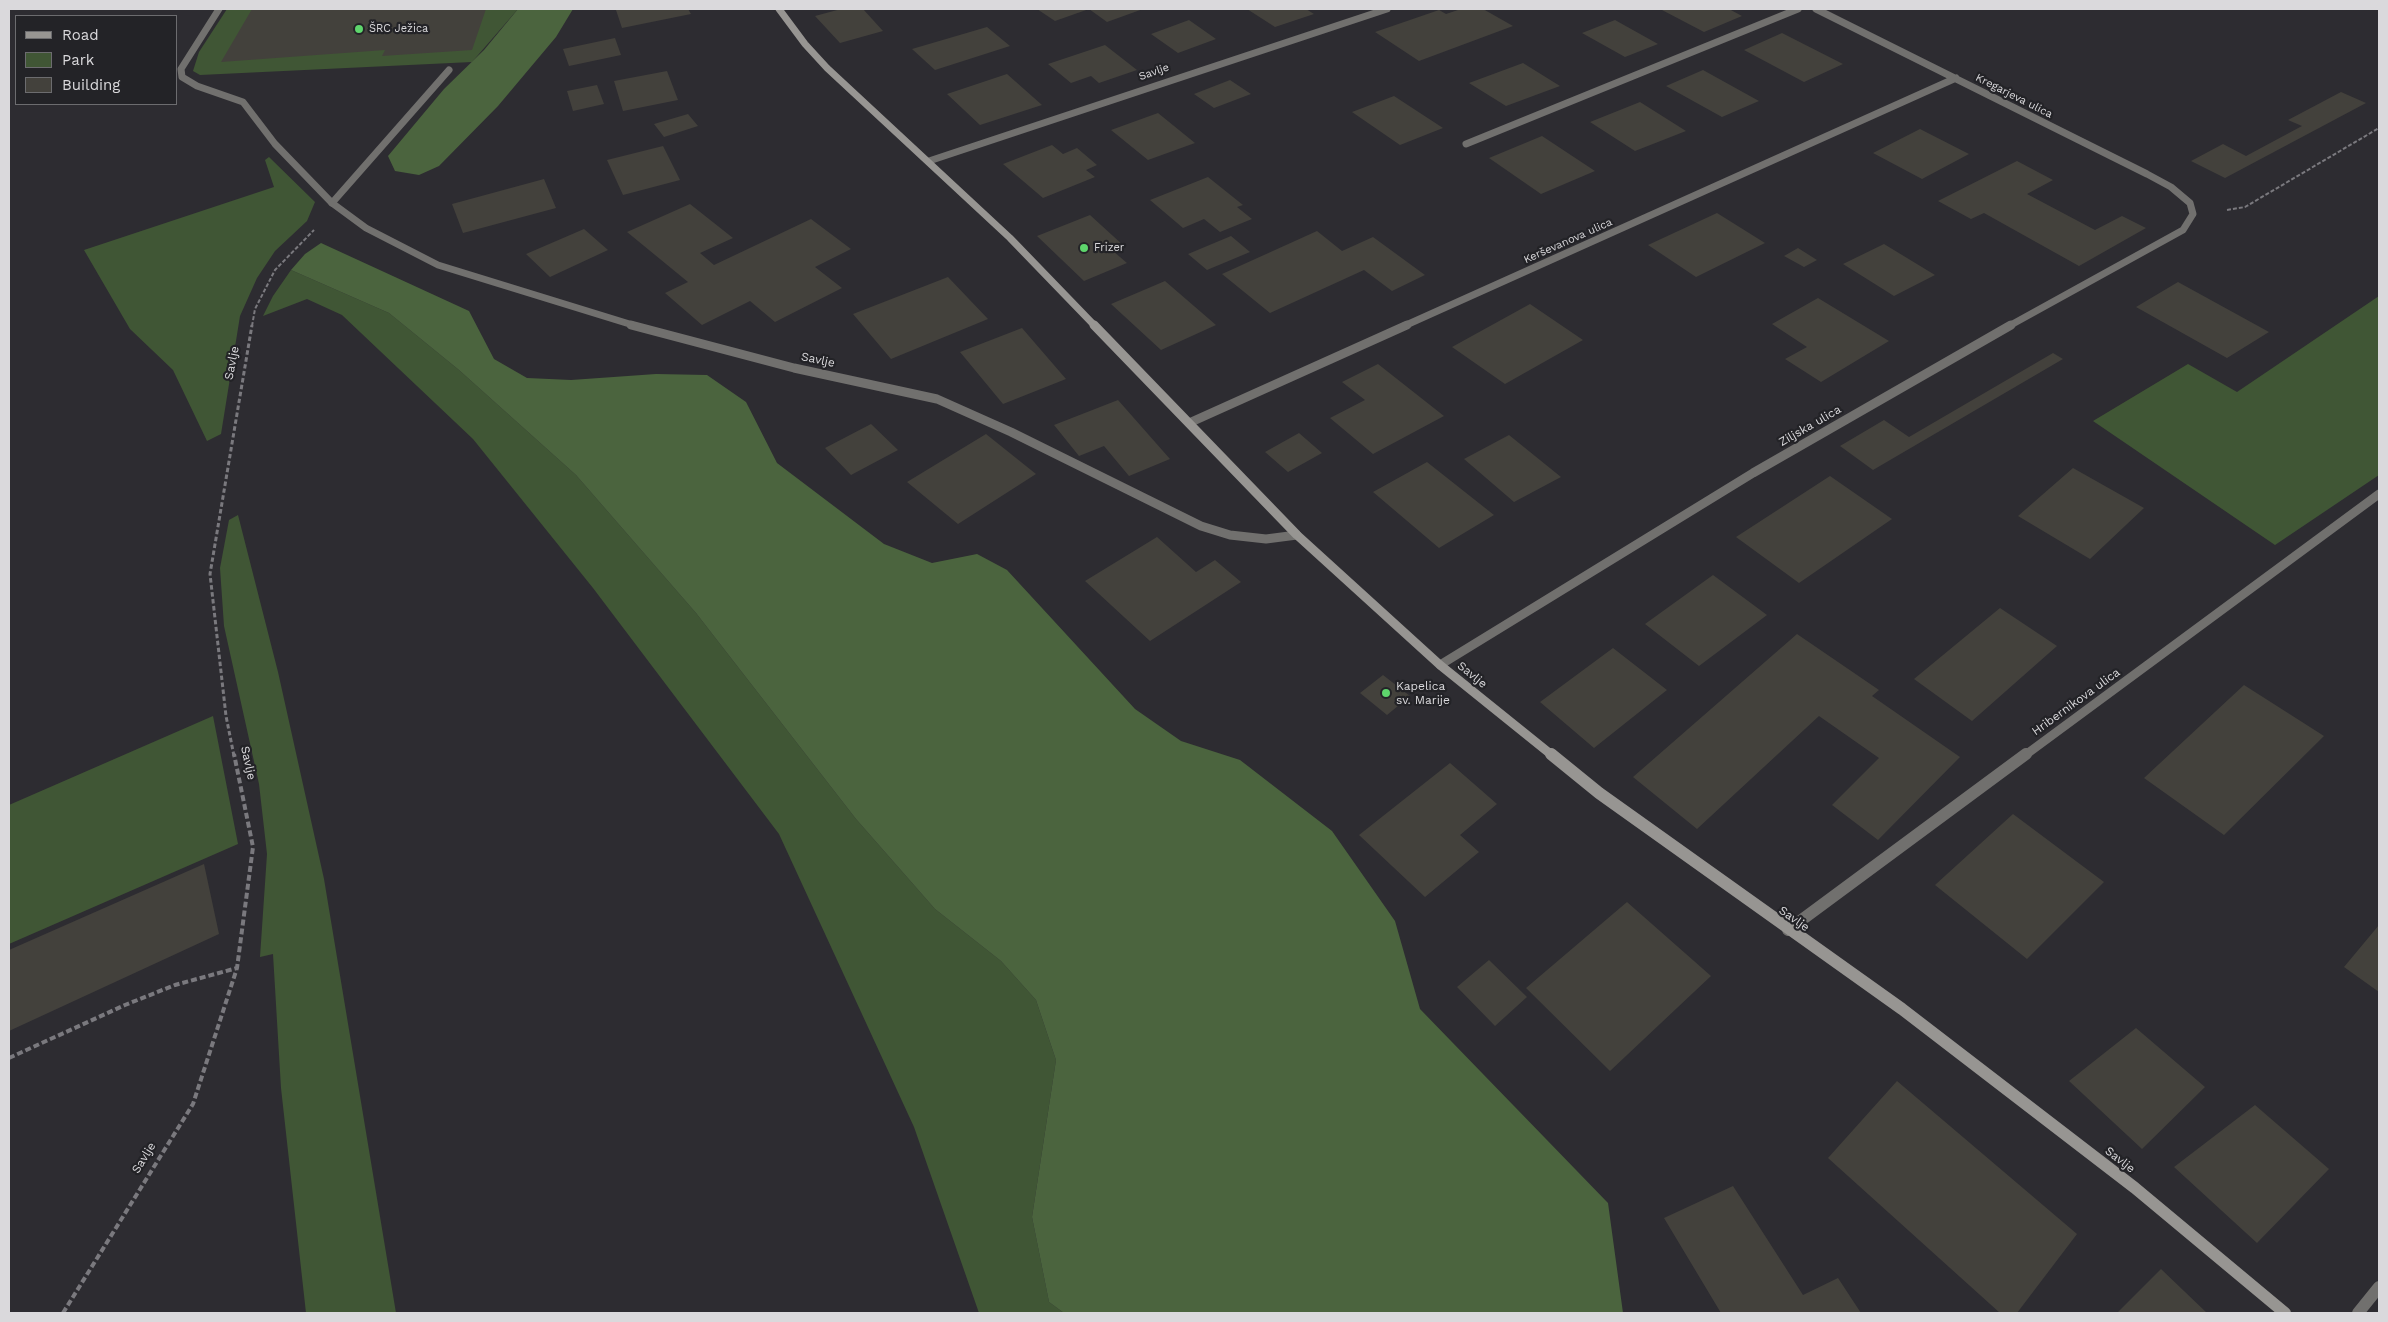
<!DOCTYPE html>
<meta charset="utf-8">
<style>
body{margin:0}
#map{position:relative;width:2388px;height:1322px;overflow:hidden;background:#2d2c31;font-family:"Work Sans",sans-serif}
canvas{display:block}
.frame{position:absolute;inset:0;border:10px solid #dad9dc;pointer-events:none}
.legend{position:absolute;left:15px;top:15px;width:162px;height:90px;box-sizing:border-box;background:#232327;border:1px solid #6c6c6f;margin:0;padding:6px 9px;list-style:none;font-size:15px;color:#dad9dc}
.legend li{display:flex;align-items:center;gap:10px;height:25px}
.legend b{width:25px;border:1px solid #6c6c6f}
</style>
<div id="map">
<canvas width="2388" height="1322"></canvas>
<div class="frame"></div>
<ul class="legend">
<li><b style="height:6px;background:#979592"></b>Road</li>
<li><b style="height:14px;background:#405635"></b>Park</li>
<li><b style="height:14px;background:#43413c"></b>Building</li>
</ul>
</div>
<script>
const c = document.querySelector('canvas').getContext('2d');
c.lineJoin = 'round';
function fillPath(path, color) {
  c.fillStyle = color;
  c.fill(path, 'evenodd');
}
function shape(rows) {
  const path = new Path2D();
  for (const r of rows) {
    path.moveTo(r[0], r[1]);
    for (let i = 2; i < r.length; i += 2) path.lineTo(r[i], r[i + 1]);
  }
  return path;
}
function trace(path, color, width, dash) {
  c.strokeStyle = color;
  c.lineWidth = width;
  c.lineCap = dash ? 'butt' : 'round';
  c.setLineDash(dash || []);
  c.stroke(path);
}
function drawText(font, color, halo, rows, align = 'center') {
  c.font = font + ' "Work Sans",sans-serif';
  c.lineWidth = 4.5;
  c.setLineDash([]);
  c.textBaseline = 'middle';
  c.strokeStyle = halo;
  c.fillStyle = color;
  for (const [text, x, y, turn = 0] of rows) {
    c.save();
    c.translate(x, y);
    c.rotate((+turn || 0) * Math.PI / 180);
    c.textAlign = isNaN(turn) ? turn : align;
    if (halo) c.strokeText(text, 0, 0);
    c.fillText(text, 0, 0);
    c.restore();
  }
}
fillPath(shape([
 [227,9,518,9,472,62,200,75,193,71,199,52],
 [269,157,315,202,307,221,275,251,257,278,240,316,221,434,207,441,173,370,130,329,84,250,274,187,265,160],
 [291,270,389,313,459,370,576,475,696,613,856,819,935,909,1001,961,1036,1000,1056,1060,1032,1217,1049,1302,1064,1313,979,1313,914,1127,779,834,593,588,473,439,342,315,307,299,263,316,273,296],
 [2379,296,2379,475,2275,545,2093,421,2188,364,2237,392],
 [238,515,278,672,324,879,396,1313,306,1313,281,1088,273,954,260,957,267,854,259,784,224,626,220,568,229,520],
 [213,716,238,844,9,944,9,805]
]), '#405635');
fillPath(shape([
 [518,9,573,9,556,37,498,106,439,166,419,175,395,171,388,156,444,89,484,50],
 [321,243,469,311,494,359,527,378,571,380,656,374,707,375,746,402,777,463,884,544,932,563,977,554,1007,570,1135,709,1181,741,1240,760,1332,831,1395,921,1420,1009,1608,1203,1623,1313,1064,1313,1049,1302,1032,1217,1056,1060,1036,1000,1001,961,935,909,856,819,696,613,576,475,459,370,389,313,291,270,305,254]
]), '#4b643e');
fillPath(shape([
 [252,9,486,9,472,50,382,56,385,50,221,62],
 [621,9,688,9,691,14,622,28,616,10],
 [841,9,863,9,883,31,840,43,815,16],
 [1037,9,1143,9,1107,22,1089,9,1055,21],
 [1247,9,1306,9,1314,14,1275,27],
 [1461,9,1483,9,1513,26,1419,61,1375,32,1439,10,1446,14],
 [1665,9,1729,9,1742,16,1704,32,1662,10],
 [1189,20,1216,39,1178,53,1151,34],
 [1615,20,1658,44,1625,57,1582,33],
 [987,27,1010,46,935,70,912,49],
 [1782,33,1843,64,1804,82,1744,50],
 [615,38,621,55,569,66,563,49],
 [1105,45,1137,70,1099,83,1091,76,1071,83,1048,64],
 [1523,63,1560,86,1506,106,1469,83],
 [1703,70,1759,101,1722,117,1666,86],
 [667,71,678,100,623,111,614,81],
 [1007,74,1042,105,980,125,947,94],
 [1230,80,1251,94,1214,108,1194,94],
 [597,85,604,104,573,111,567,91],
 [2341,92,2366,103,2225,178,2191,161,2223,144,2246,156,2302,126,2288,120],
 [1394,96,1443,128,1400,145,1352,112],
 [1640,102,1686,131,1635,151,1590,122],
 [1158,113,1195,143,1148,160,1111,130],
 [688,114,698,126,664,137,654,124],
 [1920,129,1969,154,1922,179,1873,153],
 [1542,136,1595,171,1541,194,1489,158],
 [1052,145,1063,154,1077,148,1097,165,1086,170,1095,177,1043,198,1003,164],
 [663,146,680,180,623,195,607,160],
 [2017,161,2053,180,2027,194,2095,230,2122,216,2146,228,2079,266,1984,213,1971,219,1938,201],
 [1208,177,1243,205,1237,207,1252,219,1220,232,1204,219,1183,228,1150,200],
 [544,179,556,208,463,233,452,204],
 [690,204,733,238,700,253,714,265,811,219,851,249,815,267,842,288,775,322,750,301,702,325,665,293,688,282,627,232],
 [1717,213,1765,243,1696,277,1648,245],
 [1090,215,1124,246,1113,251,1127,263,1084,281,1037,236],
 [584,229,608,250,550,277,526,254],
 [1317,231,1342,251,1373,237,1425,275,1392,291,1364,270,1270,313,1222,274],
 [1231,236,1250,252,1207,270,1188,254],
 [1884,244,1935,275,1894,296,1843,264],
 [1798,248,1817,260,1804,267,1784,256],
 [948,277,988,319,891,359,853,314],
 [1165,281,1216,325,1161,350,1111,304],
 [2178,282,2269,332,2227,358,2136,307],
 [1818,298,1889,341,1821,382,1785,359,1807,347,1772,324],
 [1530,304,1583,340,1505,384,1452,347],
 [1022,328,1066,379,1003,404,960,352],
 [2053,353,2063,359,1873,470,1840,446,1884,420,1909,437],
 [1378,364,1444,416,1373,454,1330,418,1365,400,1342,382],
 [1118,400,1170,459,1129,476,1104,446,1079,456,1054,425],
 [871,424,898,450,851,475,825,448],
 [1299,433,1322,453,1288,472,1265,452],
 [986,434,1036,474,958,524,907,482],
 [1509,435,1561,477,1514,502,1464,459],
 [1427,462,1494,515,1439,548,1373,492],
 [2073,468,2144,508,2090,559,2018,516],
 [1830,476,1892,519,1799,583,1736,537],
 [1157,537,1196,572,1215,560,1241,582,1150,641,1085,581],
 [1713,575,1767,615,1699,666,1645,624],
 [2000,608,2057,646,1972,721,1914,679],
 [1797,634,1879,690,1872,696,1960,757,1878,840,1832,805,1879,758,1819,716,1697,829,1633,777],
 [1613,648,1667,690,1594,748,1540,702],
 [1383,675,1410,696,1387,715,1360,693],
 [2244,685,2324,736,2224,835,2144,778],
 [1450,763,1497,804,1460,835,1479,852,1425,897,1359,835],
 [2013,814,2104,882,2027,959,1935,885],
 [204,864,219,934,9,1031,9,950],
 [1627,902,1711,976,1610,1071,1526,988],
 [2379,925,2379,992,2344,967],
 [1489,960,1527,997,1495,1026,1457,987],
 [2136,1028,2205,1087,2142,1149,2069,1081],
 [1897,1081,2077,1234,2017,1313,2000,1313,1828,1158],
 [2255,1105,2329,1169,2257,1243,2174,1167],
 [1733,1186,1803,1295,1838,1278,1861,1313,1721,1313,1664,1218],
 [2161,1269,2207,1313,2117,1313]
]), '#43413c');
trace(shape([
 [2227,210,2245,207,2379,128],
 [252,326,255,309,275,270,314,230]
]), '#7a797e', 2, [4, 2]);
trace(shape([
 [234,756,226,716,210,574,252,325]
]), '#7a797e', 3, [4.5, 2.5]);
trace(shape([
 [9,1058,125,1005,175,985,237,968],
 [63,1313,193,1104,237,968,253,847,234,754]
]), '#7a797e', 4, [6, 3]);
trace(shape([
 [332,203,449,70]
]), '#71706e', 7);
trace(shape([
 [219,9,181,69,182,77,197,86,243,102,275,144,332,203,366,228,438,265,636,326],
 [1816,9,2147,174,2171,187,2190,203,2193,214,2183,230,2009,326],
 [1466,144,1798,9],
 [929,161,1387,9],
 [1404,326,1956,78]
]), '#71706e', 7);
trace(shape([
 [631,325,794,368,937,399,1011,432,1201,526,1230,535,1266,539,1297,535],
 [1189,423,1407,325],
 [1440,665,1753,473,2011,325],
 [2024,756,2379,494]
]), '#71706e', 9);
trace(shape([
 [1788,930,2026,754],
 [2358,1313,2379,1287]
]), '#71706e', 12);
trace(shape([
 [779,9,805,44,827,68,1010,238,1095,326]
]), '#979592', 7);
trace(shape([
 [1094,325,1297,535,1440,665,1553,756]
]), '#979592', 9);
trace(shape([
 [1551,754,1599,793,1902,1009,2135,1188,2285,1313]
]), '#979592', 12);
for (const [x, y, r, color] of [
 [359,29,5,"#5ed56c"],
 [1084,248,5,"#5ed56c"],
 [1386,693,5,"#5ed56c"]
]) {
  const dot = new Path2D();
  dot.arc(x, y, r, 0, 2 * Math.PI);
  c.fillStyle = color;
  c.fill(dot);
  trace(dot, '#232327', 2);
}
drawText('11px', '#dad9dc', '#232327', [
 ["ŠRC Ježica",369,29],
 ["Frizer",1094,248]
], 'left');
drawText('11px', '#dad9dc', '#232327', [
 ["Savlje",1154,72,-19],
 ["Kregarjeva ulica",2014,96,27],
 ["Kerševanova ulica",1568,241,-24]
]);
drawText('12px', '#dad9dc', '#232327', [
 ["Savlje",818,360,12],
 ["Savlje",232,363,-79],
 ["Ziljska ulica",1810,426,-30],
 ["Savlje",1472,675,39],
 ["Hribernikova ulica",2076,702,-36],
 ["Savlje",248,763,78],
 ["Savlje",1794,919,35],
 ["Savlje",144,1158,-58],
 ["Savlje",2120,1160,38]
]);
drawText('12px', '#dad9dc', '#232327', [
 ["Kapelica",1396,686],
 ["sv. Marije",1396,700]
], 'left');
</script>
